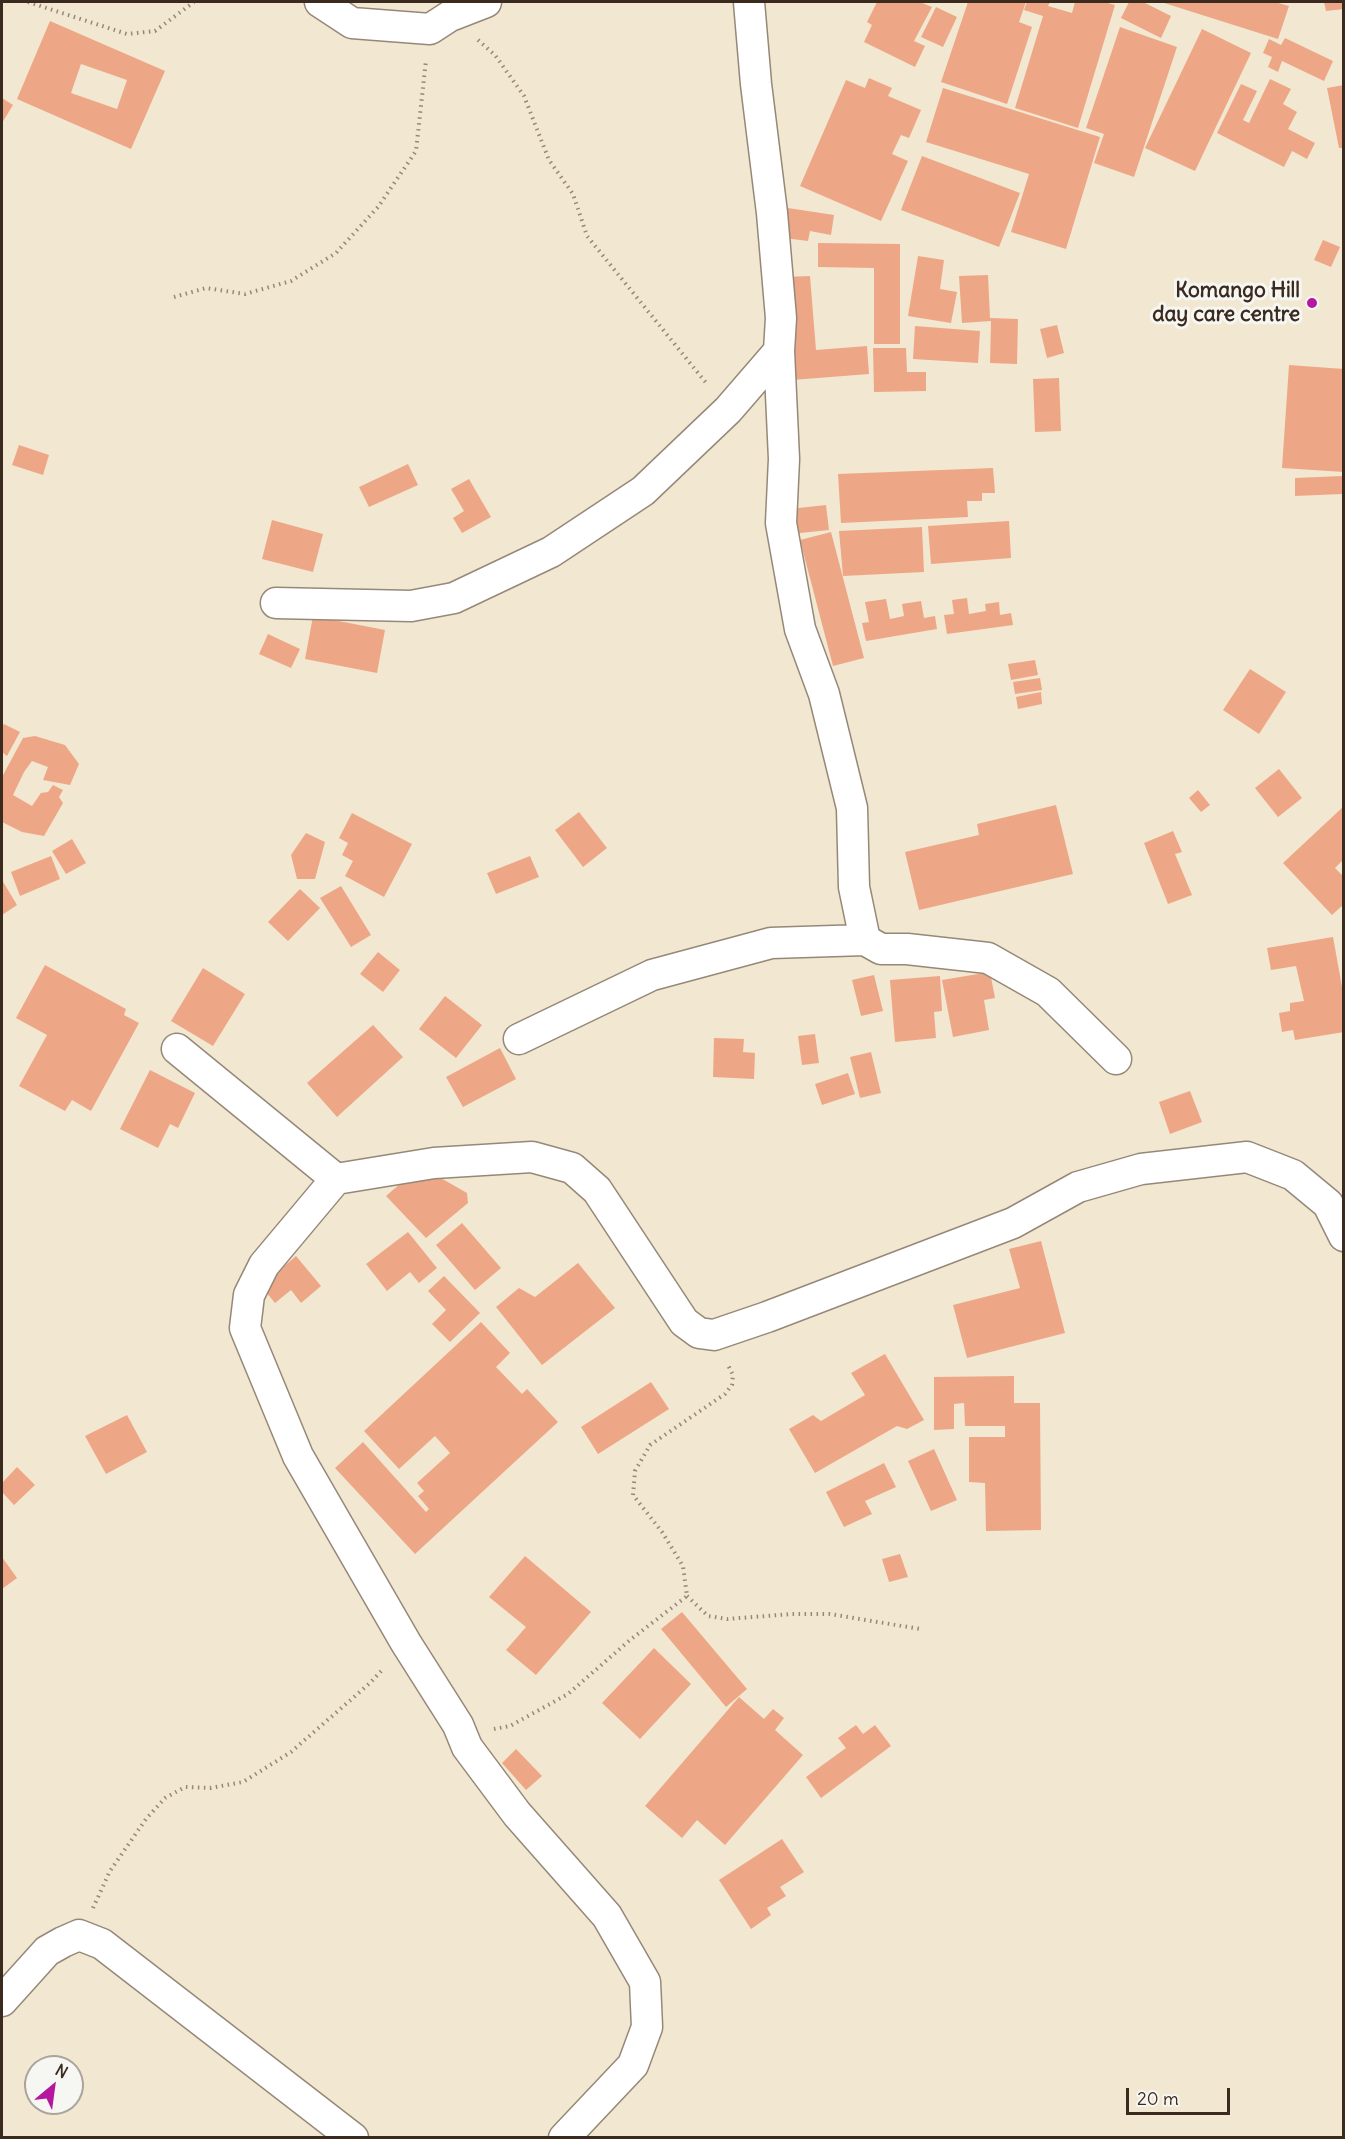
<!DOCTYPE html>
<style>
body{margin:0}
#map{position:relative;width:1345px;height:2139px;overflow:hidden;background:#f2e7d1;font-family:Delius,sans-serif}
canvas{display:block}
.frame{position:absolute;inset:0;border:3px solid #3b2a1e;pointer-events:none}
.north{position:absolute;left:24px;top:2055px;width:60px;height:60px;box-sizing:border-box;background:#f6f6f2;border:2px solid #aba49d;border-radius:50%;rotate:29deg;font-size:16px;font-weight:700;line-height:24px;text-align:center;color:#3b2a1e}
.north::after{content:'';display:block;margin:auto;width:21px;height:27px;background:#b5179e;clip-path:polygon(50% 0,100% 100%,50% 72%,0 100%)}
.scale{position:absolute;left:1126px;top:2088px;width:104px;height:27px;box-sizing:border-box;border:3px solid #3b2a1e;border-top:0;padding-left:8px;font-size:18px;line-height:21px;white-space:nowrap;color:#3b2a1e;-webkit-text-stroke:4px #f6f6f2;paint-order:stroke}
</style>
<div id="map">
<canvas width="1345" height="2139"></canvas>
<div class="frame"></div>
<div class="north">N</div>
<div class="scale">20 m</div>
</div>
<script>
const c = document.querySelector('canvas').getContext('2d');
c.lineJoin = 'round';
function fillPath(path, color) {
  c.fillStyle = color;
  c.fill(path, 'evenodd');
}
function shape(rows) {
  const path = new Path2D();
  for (const r of rows) {
    path.moveTo(r[0], r[1]);
    for (let i = 2; i < r.length; i += 2) path.lineTo(r[i], r[i + 1]);
  }
  return path;
}
function trace(path, color, width, dash) {
  c.strokeStyle = color;
  c.lineWidth = width;
  c.lineCap = dash ? 'butt' : 'round';
  c.setLineDash(dash || []);
  c.stroke(path);
}
function drawText(font, color, halo, rows, align = 'center') {
  c.font = font + ' Delius,sans-serif';
  c.lineWidth = 6;
  c.setLineDash([]);
  c.textBaseline = 'middle';
  c.strokeStyle = halo;
  c.fillStyle = color;
  for (const [text, x, y, turn = 0] of rows) {
    c.save();
    c.translate(x, y);
    c.rotate((+turn || 0) * Math.PI / 180);
    c.textAlign = isNaN(turn) ? turn : align;
    if (halo) c.strokeText(text, 0, 0);
    c.fillText(text, 0, 0);
    c.restore();
  }
}
fillPath(shape([
 [877,2,920,2,932,7,914,41,925,46,915,67,864,42,872,25,867,22],
 [968,2,1026,2,1019,22,1032,27,1007,104,941,82],
 [1027,2,1050,2,1048,6,1072,13,1075,2,1104,2,1115,5,1078,128,1015,108,1043,16,1024,10],
 [1129,2,1143,2,1171,16,1161,38,1121,18],
 [1161,2,1275,2,1289,6,1278,39],
 [1324,2,1344,2,1344,9,1326,11],
 [936,7,957,17,943,47,921,37],
 [50,21,165,71,131,149,17,99],
 [81,64,127,80,117,109,71,93],
 [1120,27,1177,47,1134,177,1094,163,1104,134,1086,128],
 [1202,29,1251,53,1195,171,1145,148],
 [1285,38,1333,61,1324,81,1282,61,1278,72,1268,67,1272,57,1263,53,1269,39,1281,45],
 [869,78,892,88,888,96,921,110,909,138,901,135,892,154,908,161,881,221,800,186,846,80,865,88],
 [1270,79,1291,89,1283,104,1297,112,1288,129,1315,143,1307,159,1292,151,1284,167,1217,133,1241,84,1257,91,1243,120,1249,123],
 [1344,85,1344,148,1339,148,1327,88],
 [943,88,1100,137,1066,249,1011,232,1029,174,926,142],
 [2,98,13,105,2,123],
 [922,156,1020,193,999,247,901,210],
 [788,208,834,215,831,235,810,231,808,241,784,238],
 [1323,240,1340,247,1331,267,1314,260],
 [818,243,900,244,900,344,874,344,874,268,818,267],
 [918,256,944,260,940,289,957,292,951,323,908,316],
 [988,275,990,318,1018,319,1017,364,990,363,991,321,962,323,959,276],
 [810,276,816,350,867,346,869,374,792,380,784,277],
 [1057,325,1064,353,1047,358,1040,329],
 [915,326,980,331,978,363,913,359],
 [873,348,906,348,907,372,926,372,926,391,874,392],
 [1289,365,1344,369,1344,472,1282,468],
 [1059,378,1061,431,1035,432,1033,379],
 [19,445,49,455,43,475,12,465],
 [408,464,418,485,369,507,359,487],
 [993,468,995,493,982,493,982,501,967,501,968,517,841,523,838,474],
 [1342,476,1342,494,1295,496,1295,478],
 [469,479,491,517,462,533,453,518,464,511,451,489],
 [826,505,829,530,791,534,789,509],
 [272,520,323,534,313,572,262,559],
 [1009,521,1011,558,931,564,928,526],
 [922,527,924,572,843,576,839,531],
 [831,532,864,658,833,666,800,540],
 [967,598,969,614,986,611,985,604,999,602,1000,615,1011,613,1013,625,947,634,944,615,954,614,952,600],
 [886,599,890,619,904,616,902,604,921,601,924,618,935,616,937,629,866,641,862,623,869,622,865,602],
 [313,616,385,630,377,673,305,659],
 [268,634,300,649,291,668,259,654],
 [1035,660,1038,675,1011,680,1008,664],
 [1250,669,1286,692,1259,734,1223,710],
 [1040,678,1042,690,1015,694,1013,682],
 [1041,692,1042,704,1018,709,1016,697],
 [4,724,20,732,7,756,2,752,2,727],
 [35,736,65,745,79,764,70,785,43,780,48,767,32,761,24,772,13,795,32,806,41,793,48,792,53,785,63,790,59,797,63,803,44,836,22,832,2,822,2,777,23,738],
 [1279,769,1302,798,1278,817,1255,788],
 [1198,790,1210,805,1201,812,1189,798],
 [1056,805,1073,874,919,910,905,852,979,835,977,824],
 [1344,806,1344,859,1335,868,1344,877,1344,904,1332,915,1283,863],
 [579,812,607,848,583,867,555,830],
 [352,813,412,844,384,897,345,876,353,861,342,855,348,843,339,838],
 [1173,831,1182,852,1175,854,1192,895,1168,904,1144,843],
 [306,833,325,842,315,879,297,879,291,855],
 [72,839,86,863,66,874,52,851],
 [51,856,60,879,20,896,11,872],
 [530,856,539,877,496,894,487,873],
 [2,880,17,905,2,915],
 [341,886,371,935,351,947,320,898],
 [300,889,320,908,288,941,268,922],
 [1333,937,1344,998,1344,1032,1295,1040,1293,1030,1282,1032,1279,1013,1290,1011,1290,1003,1304,1001,1296,966,1271,970,1267,948],
 [378,952,400,970,383,992,360,974],
 [45,965,126,1009,124,1015,139,1023,91,1111,72,1100,65,1111,19,1086,47,1035,16,1018],
 [203,968,245,994,213,1046,171,1021],
 [990,972,995,998,984,1000,989,1030,953,1037,942,980],
 [874,975,883,1011,861,1016,852,980],
 [940,976,942,1011,934,1012,936,1038,895,1042,890,980],
 [445,996,482,1025,456,1058,419,1029],
 [373,1025,403,1057,337,1117,307,1083],
 [815,1034,819,1063,802,1065,798,1036],
 [714,1038,744,1039,743,1052,755,1053,754,1079,713,1077],
 [500,1048,516,1079,463,1107,446,1077],
 [871,1052,881,1093,860,1098,850,1057],
 [150,1070,195,1093,178,1128,170,1124,158,1148,120,1129],
 [848,1073,855,1094,822,1105,815,1084],
 [1190,1091,1202,1122,1170,1134,1159,1102],
 [432,1173,467,1193,468,1203,426,1238,386,1196,408,1177],
 [462,1223,501,1268,475,1290,436,1245],
 [408,1232,437,1268,419,1283,410,1272,387,1291,366,1264],
 [1041,1241,1065,1333,967,1358,953,1305,1020,1288,1009,1249],
 [296,1256,321,1286,301,1303,291,1290,275,1303,261,1286],
 [578,1263,615,1308,542,1365,496,1307,519,1288,535,1297],
 [444,1276,480,1313,450,1342,432,1324,446,1310,428,1291],
 [481,1322,510,1353,496,1367,522,1394,527,1389,558,1422,415,1554,335,1468,363,1442,426,1512,429,1509,418,1496,424,1491,417,1483,450,1453,435,1436,399,1469,364,1431],
 [885,1354,924,1420,907,1429,897,1426,815,1473,789,1429,813,1415,821,1421,865,1395,851,1373],
 [1014,1376,1014,1403,1040,1403,1041,1530,986,1531,985,1483,969,1482,969,1437,1005,1437,1005,1426,965,1426,964,1403,954,1404,954,1429,934,1430,934,1377],
 [651,1382,669,1409,598,1454,581,1427],
 [127,1415,147,1452,106,1474,85,1436],
 [934,1449,957,1500,931,1511,908,1461],
 [884,1463,896,1487,865,1501,872,1514,844,1527,826,1492],
 [17,1467,35,1485,14,1505,2,1492,2,1483],
 [900,1554,908,1577,889,1582,882,1559],
 [525,1556,591,1612,536,1675,506,1650,526,1627,489,1597],
 [2,1557,17,1578,2,1589],
 [682,1612,747,1689,726,1707,661,1629],
 [654,1648,691,1684,640,1739,602,1703],
 [739,1697,764,1719,773,1709,784,1718,775,1730,803,1755,725,1845,697,1820,682,1838,645,1806],
 [856,1725,863,1734,875,1725,891,1746,821,1798,806,1777,846,1748,838,1738],
 [516,1749,542,1776,526,1790,502,1763],
 [782,1839,804,1872,780,1887,786,1896,767,1908,771,1915,751,1929,719,1880]
]), '#eea786');
const street = shape([
 [320,2,352,23,430,29,450,16,486,2],
 [779,351,784,459,781,523,800,629,824,694,852,808,854,887,865,940,881,949,907,949,988,958,1048,992,1116,1059],
 [276,603,411,606,454,598,551,552,643,491,728,410,779,351,781,318,772,213,756,84,749,2],
 [519,1039,652,975,771,943,865,940],
 [177,1049,336,1179],
 [2,2001,47,1951,63,1942,79,1935,102,1944,353,2138],
 [564,2138,633,2065,647,2027,645,1982,607,1916,517,1814,467,1747,458,1725,406,1643,298,1456,245,1328,249,1295,264,1265,336,1179,434,1163,532,1157,572,1168,597,1190,684,1322,699,1333,714,1335,767,1317,1013,1223,1078,1187,1141,1169,1247,1157,1293,1175,1328,1204,1344,1236]
]);
trace(street, '#968878', 33);
trace(shape([
 [28,2,127,34,155,31,194,2],
 [478,40,495,55,524,96,549,160,573,194,587,236,707,384],
 [174,297,206,288,245,294,291,281,336,253,378,207,416,151,426,60],
 [687,1596,708,1616,727,1619,792,1614,830,1614,920,1629],
 [494,1729,510,1726,568,1694,630,1640,687,1596,683,1566,662,1532,633,1495,635,1471,650,1445,725,1394,732,1385,733,1375,727,1363],
 [93,1908,110,1871,146,1819,165,1798,185,1787,210,1788,243,1782,291,1752,370,1683,383,1669]
]), '#968878', 4, [1.5, 4.5]);
trace(street, '#fff', 30);
for (const [x, y, r, color] of [
 [1312,303,6,"#b5179e"]
]) {
  const dot = new Path2D();
  dot.arc(x, y, r, 0, 2 * Math.PI);
  c.fillStyle = color;
  c.fill(dot);
  trace(dot, '#f6f6f2', 2);
}
drawText('bold 21px', '#3b2a1e', '#f6f6f2', [
 ["Komango Hill",1300,291],
 ["day care centre",1300,315]
], 'right');
</script>
